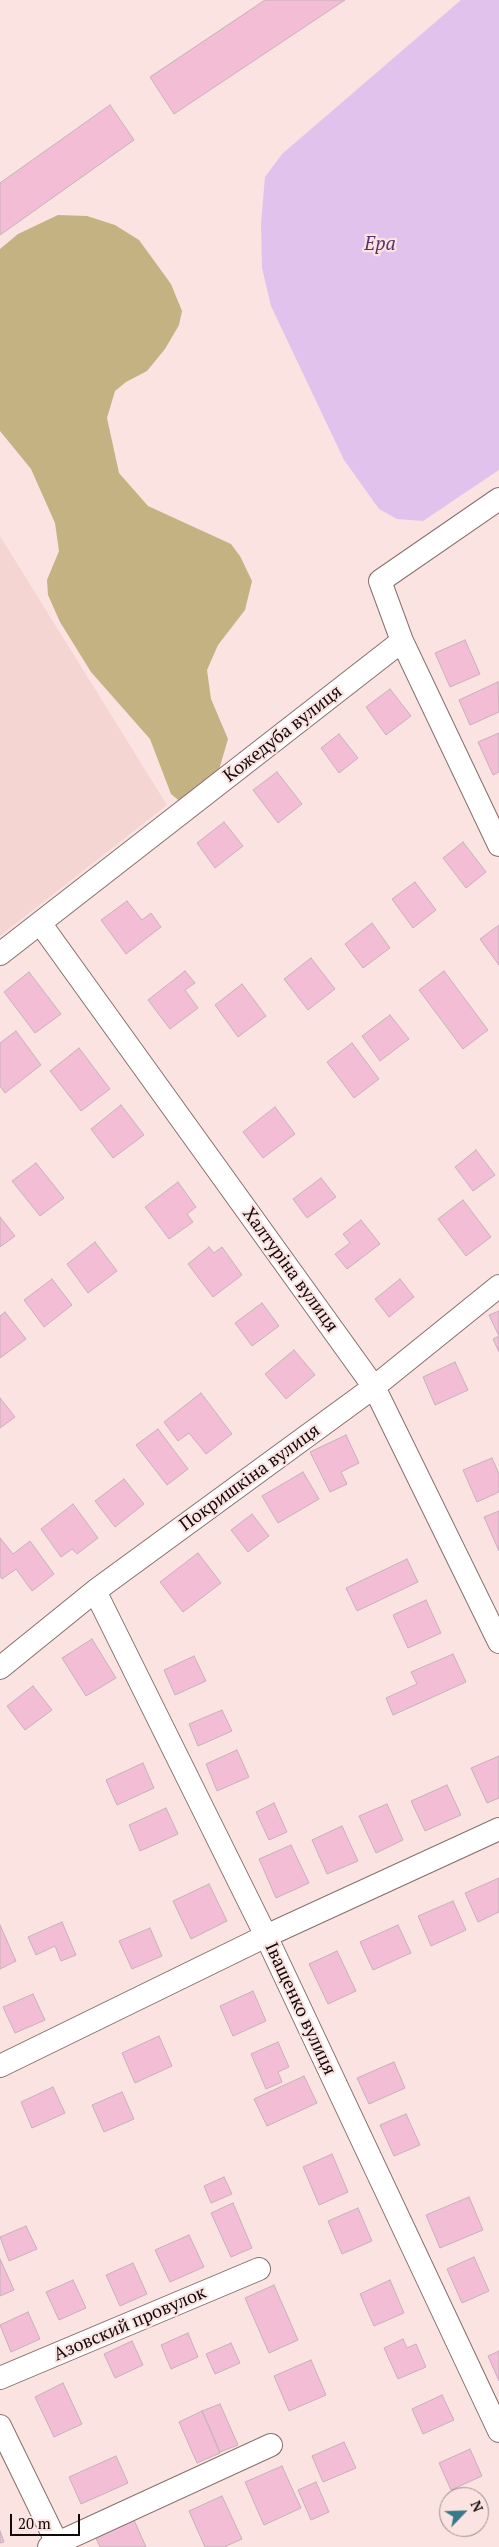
<!DOCTYPE html>
<meta charset="utf-8">
<style>
body{margin:0}
#map{position:relative;width:499px;height:2547px;overflow:hidden;background:#fbe3e1;font-family:"PT Serif",serif}
canvas{display:block}
.north{position:absolute;left:439px;top:2487px;width:50px;height:50px;box-sizing:border-box;background:#fbe3e1;border:1px solid #9d8c8b;border-radius:50%;rotate:66deg;font-size:14px;font-weight:700;line-height:20px;text-align:center;color:#110909}
.north::after{content:'';display:block;margin:auto;width:18px;height:22px;background:#36798a;clip-path:polygon(50% 0,100% 100%,50% 72%,0 100%)}
.scale{position:absolute;left:10px;top:2514px;width:70px;height:22px;box-sizing:border-box;border:2px solid #110909;border-top:0;padding-left:6px;font-size:15px;line-height:18px;white-space:nowrap;color:#110909;-webkit-text-stroke:4px #fbe3e1;paint-order:stroke}
</style>
<div id="map">
<canvas width="499" height="2547"></canvas>
<div class="north">N</div>
<div class="scale">20 m</div>
</div>
<script>
const c = document.querySelector('canvas').getContext('2d');
c.lineJoin = 'round';
function fillPath(path, color) {
  c.fillStyle = color;
  c.fill(path, 'evenodd');
}
function shape(rows) {
  const path = new Path2D();
  for (const r of rows) {
    path.moveTo(r[0], r[1]);
    for (let i = 2; i < r.length; i += 2) path.lineTo(r[i], r[i + 1]);
  }
  return path;
}
function trace(path, color, width, dash) {
  c.strokeStyle = color;
  c.lineWidth = width;
  c.lineCap = dash ? 'butt' : 'round';
  c.setLineDash(dash || []);
  c.stroke(path);
}
function drawText(font, color, halo, rows, align = 'center') {
  c.font = font + ' "PT Serif",serif';
  c.lineWidth = 4.5;
  c.setLineDash([]);
  c.textBaseline = 'middle';
  c.strokeStyle = halo;
  c.fillStyle = color;
  for (const [text, x, y, turn = 0] of rows) {
    c.save();
    c.translate(x, y);
    c.rotate((+turn || 0) * Math.PI / 180);
    c.textAlign = isNaN(turn) ? turn : align;
    if (halo) c.strokeText(text, 0, 0);
    c.fillText(text, 0, 0);
    c.restore();
  }
}
fillPath(shape([
 [0,536,167,805,0,936]
]), '#f5d5d2');
fillPath(shape([
 [58,215,87,216,115,225,139,240,171,284,182,311,179,325,165,349,147,371,126,382,115,391,107,418,119,473,148,506,231,544,240,556,252,581,245,610,218,645,207,670,211,699,228,739,216,780,183,804,171,794,150,739,91,672,60,622,48,595,47,580,59,551,55,523,31,469,0,431,0,249,18,234]
]), '#c4b282');
fillPath(shape([
 [461,0,499,0,499,470,423,521,397,519,379,509,344,460,271,306,262,268,261,223,265,177,282,154]
]), '#e1c2ed');
const building = shape([
 [265,0,345,0,174,114,150,77,265,0],
 [110,105,134,140,0,235,0,183,110,105],
 [465,640,480,674,450,687,435,653,465,640],
 [498,682,499,712,470,725,459,700,498,682],
 [390,689,411,716,386,735,366,707,390,689],
 [499,733,499,772,493,775,478,742,499,733],
 [339,734,358,758,339,773,321,748,339,734],
 [277,772,302,804,278,823,253,790,277,772],
 [224,822,243,846,215,868,197,843,224,822],
 [463,842,486,872,466,888,443,858,463,842],
 [415,882,436,910,413,928,392,899,415,882],
 [127,901,142,920,151,913,161,927,126,954,101,920,127,901],
 [372,923,390,948,363,968,345,944,372,923],
 [499,925,499,965,480,939,499,925],
 [311,958,335,989,308,1010,284,979,311,958],
 [185,971,195,983,185,990,198,1008,170,1029,148,1000,185,971],
 [444,971,488,1030,463,1049,419,990,444,971],
 [29,972,61,1014,35,1033,4,992,29,972],
 [242,984,266,1016,238,1037,215,1005,242,984],
 [390,1015,409,1039,380,1061,362,1036,390,1015],
 [16,1031,41,1065,5,1093,0,1086,0,1043,16,1031],
 [352,1043,379,1079,354,1098,327,1062,352,1043],
 [79,1048,110,1089,81,1111,50,1071,79,1048],
 [121,1105,144,1135,113,1158,91,1129,121,1105],
 [275,1107,295,1134,263,1158,243,1132,275,1107],
 [476,1150,495,1175,473,1191,455,1167,476,1150],
 [36,1163,64,1198,40,1216,12,1181,36,1163],
 [321,1178,336,1197,307,1218,293,1199,321,1178],
 [178,1182,196,1207,187,1214,193,1222,169,1239,145,1207,178,1182],
 [463,1200,491,1237,466,1256,438,1219,463,1200],
 [0,1217,15,1236,0,1247,0,1217],
 [361,1220,380,1244,347,1269,335,1254,350,1243,343,1234,361,1220],
 [95,1242,117,1271,88,1293,67,1264,95,1242],
 [209,1247,214,1253,222,1247,242,1275,213,1297,188,1264,209,1247],
 [52,1279,72,1305,44,1327,24,1300,52,1279],
 [400,1279,414,1297,389,1317,375,1299,400,1279],
 [262,1303,279,1326,252,1346,235,1323,262,1303],
 [499,1311,499,1352,493,1339,499,1336,489,1315,499,1311],
 [5,1312,26,1339,0,1358,0,1316,5,1312],
 [294,1350,315,1375,286,1399,265,1374,294,1350],
 [455,1362,468,1390,435,1405,423,1377,455,1362],
 [201,1393,232,1434,206,1454,189,1433,178,1441,164,1422,201,1393],
 [0,1398,15,1417,0,1428,0,1398],
 [158,1429,188,1469,167,1485,136,1445,158,1429],
 [346,1435,359,1463,341,1472,347,1484,330,1492,310,1452,346,1435],
 [492,1458,499,1474,499,1492,477,1502,463,1470,492,1458],
 [303,1472,319,1499,278,1523,262,1496,303,1472],
 [124,1479,144,1504,115,1527,95,1501,124,1479],
 [73,1504,98,1538,77,1554,72,1549,61,1557,41,1529,73,1504],
 [499,1511,499,1551,484,1517,499,1511],
 [252,1514,269,1536,248,1552,231,1530,252,1514],
 [0,1538,13,1554,30,1541,54,1574,32,1591,16,1569,2,1579,0,1576,0,1538],
 [198,1553,221,1583,183,1612,160,1582,198,1553],
 [407,1559,418,1582,357,1611,346,1588,407,1559],
 [426,1600,441,1633,408,1648,393,1615,426,1600],
 [92,1639,116,1678,86,1696,62,1658,92,1639],
 [453,1654,466,1682,393,1715,386,1698,417,1684,411,1672,453,1654],
 [194,1656,206,1681,175,1695,164,1670,194,1656],
 [33,1686,52,1710,25,1730,7,1706,33,1686],
 [222,1710,232,1731,198,1746,189,1724,222,1710],
 [237,1750,249,1777,217,1791,206,1764,237,1750],
 [499,1756,499,1798,487,1803,471,1768,499,1756],
 [143,1763,154,1788,117,1805,106,1780,143,1763],
 [447,1785,461,1815,425,1831,411,1801,447,1785],
 [274,1803,287,1832,269,1840,256,1812,274,1803],
 [387,1804,403,1840,376,1853,359,1816,387,1804],
 [166,1808,178,1834,140,1851,129,1825,166,1808],
 [342,1826,358,1861,327,1874,312,1840,342,1826],
 [291,1845,309,1883,276,1898,259,1859,291,1845],
 [499,1878,499,1912,478,1922,465,1893,499,1878],
 [209,1884,227,1921,191,1939,173,1901,209,1884],
 [453,1901,466,1930,431,1946,418,1916,453,1901],
 [62,1922,76,1955,61,1961,55,1946,36,1955,28,1937,62,1922],
 [0,1925,16,1961,0,1969,0,1925],
 [398,1925,411,1953,373,1970,360,1942,398,1925],
 [150,1928,162,1956,132,1969,119,1941,150,1928],
 [337,1951,356,1991,328,2004,309,1964,337,1951],
 [253,1991,266,2021,233,2036,220,2006,253,1991],
 [33,1994,45,2020,15,2033,3,2007,33,1994],
 [159,2036,172,2066,135,2083,122,2053,159,2036],
 [278,2042,289,2067,278,2072,282,2082,266,2089,251,2054,278,2042],
 [394,2062,405,2088,369,2104,357,2078,394,2062],
 [304,2076,317,2103,267,2126,254,2099,304,2076],
 [53,2087,65,2113,32,2128,21,2102,53,2087],
 [122,2092,134,2119,104,2132,92,2105,122,2092],
 [406,2114,420,2145,394,2156,380,2125,406,2114],
 [332,2154,348,2192,319,2205,303,2167,332,2154],
 [224,2177,232,2194,211,2203,204,2186,224,2177],
 [469,2197,483,2230,440,2248,426,2215,469,2197],
 [233,2203,252,2248,231,2257,211,2213,233,2203],
 [358,2208,372,2241,342,2254,328,2221,358,2208],
 [26,2226,37,2249,9,2261,0,2237,26,2226],
 [189,2235,204,2267,170,2282,155,2250,189,2235],
 [474,2257,489,2291,462,2303,447,2269,474,2257],
 [0,2259,14,2290,0,2296,0,2259],
 [133,2263,147,2294,120,2306,106,2275,133,2263],
 [73,2280,86,2308,59,2320,46,2292,73,2280],
 [390,2280,404,2313,374,2326,360,2294,390,2280],
 [274,2285,298,2340,269,2353,245,2298,274,2285],
 [28,2312,40,2339,11,2352,0,2325,28,2312],
 [188,2333,198,2357,171,2369,161,2345,188,2333],
 [403,2339,407,2348,416,2344,426,2367,398,2379,384,2348,403,2339],
 [132,2341,143,2365,115,2378,104,2354,132,2341],
 [231,2343,240,2363,215,2374,206,2354,231,2343],
 [499,2351,499,2381,488,2356,499,2351],
 [311,2360,326,2395,289,2411,274,2376,311,2360],
 [63,2383,82,2424,54,2437,35,2397,63,2383],
 [442,2395,454,2420,423,2434,412,2409,442,2395],
 [220,2404,238,2445,220,2452,202,2411,220,2404],
 [202,2411,220,2453,197,2463,179,2422,202,2411],
 [344,2442,356,2468,323,2482,312,2456,344,2442],
 [470,2449,482,2476,451,2490,439,2463,470,2449],
 [116,2456,128,2483,81,2504,69,2477,116,2456],
 [282,2466,301,2508,264,2525,245,2482,282,2466],
 [316,2482,329,2512,311,2520,298,2490,316,2482],
 [222,2496,242,2539,224,2547,205,2547,189,2511,222,2496],
 [134,2520,146,2547,100,2547,96,2538,134,2520],
 [0,2531,4,2542,0,2543,0,2531]
]);
fillPath(building, '#f2bdd5');
trace(building, '#c7b1ba', 1);
const street = shape([
 [402,641,499,845],
 [40,923,374,1387,499,1642],
 [0,954,402,641,380,581,499,499],
 [95,1591,266,1936,499,2431],
 [0,1668,95,1591,374,1387,499,1286],
 [0,2066,266,1936,499,1829],
 [0,2378,259,2269],
 [0,2426,59,2547],
 [49,2547,271,2445]
]);
trace(street, '#86706e', 24);
trace(street, '#fff', 22);
drawText('18px', '#110909', '#fbe3e1', [
 ["Кожедуба вулиця",283,734,-38],
 ["Халтуріна вулиця",290,1270,54],
 ["Покришкіна вулиця",250,1478,-36],
 ["Іващенко вулиця",300,2009,65],
 ["Азовский провулок",130,2324,-23]
]);
drawText('italic 19px', '#5a3368', '#fbe3e1', [
 ["Ера",380,245]
]);
</script>
